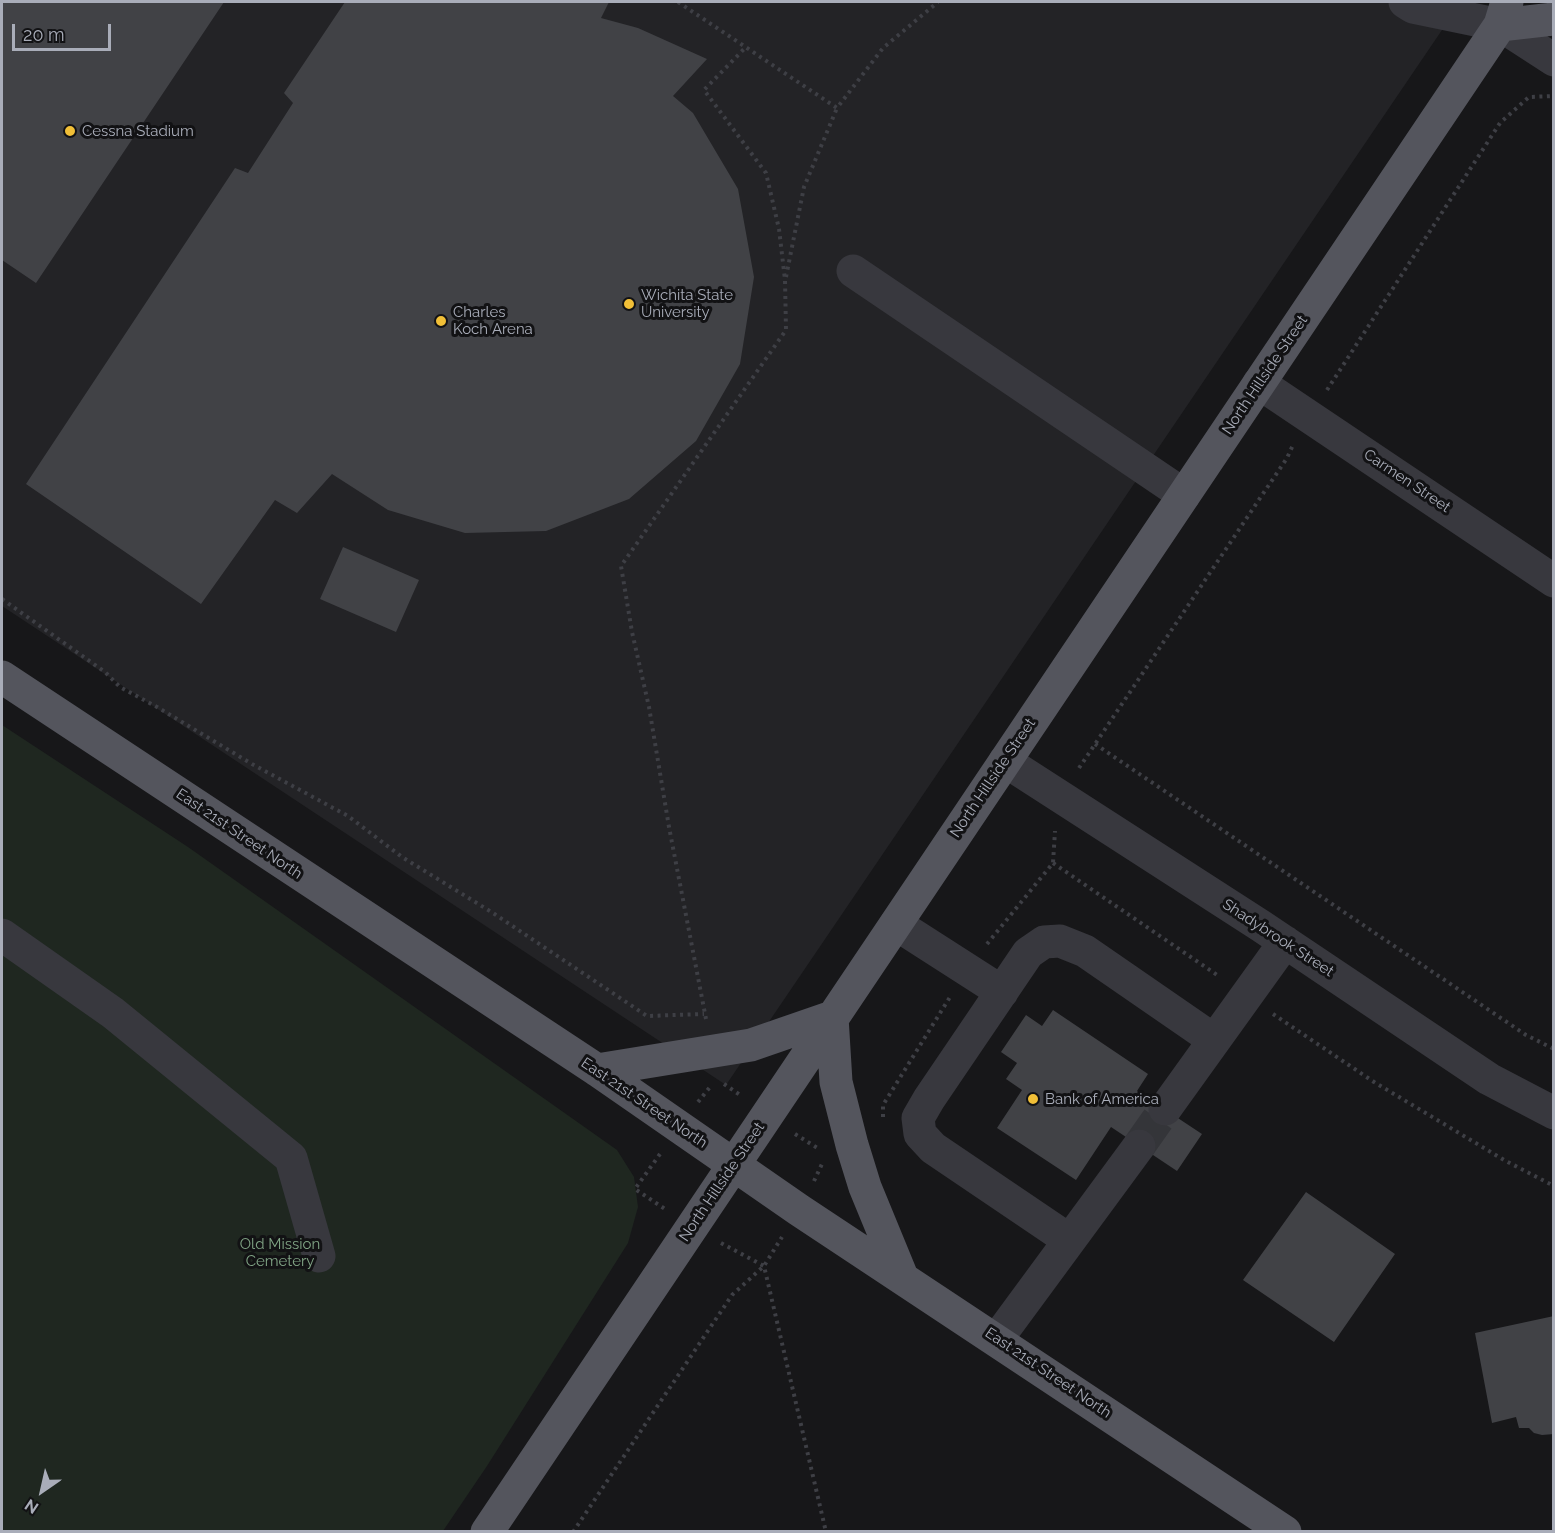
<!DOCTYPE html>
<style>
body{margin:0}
#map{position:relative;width:1555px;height:1533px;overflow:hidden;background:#171719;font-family:Raleway,sans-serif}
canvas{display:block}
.frame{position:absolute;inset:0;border:3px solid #a9adb9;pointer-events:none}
.north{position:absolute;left:12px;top:1461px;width:60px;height:60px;-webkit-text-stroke:4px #121214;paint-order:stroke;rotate:214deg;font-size:16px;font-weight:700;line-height:24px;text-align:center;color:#a9adb9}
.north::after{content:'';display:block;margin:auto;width:21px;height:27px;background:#a9adb9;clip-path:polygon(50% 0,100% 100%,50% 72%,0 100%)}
.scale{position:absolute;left:12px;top:24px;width:99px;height:27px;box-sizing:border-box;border:3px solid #a9adb9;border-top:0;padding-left:8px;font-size:18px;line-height:21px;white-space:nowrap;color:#a9adb9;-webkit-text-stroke:4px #121214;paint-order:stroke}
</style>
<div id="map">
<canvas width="1555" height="1533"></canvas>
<div class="frame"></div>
<div class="north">N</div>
<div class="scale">20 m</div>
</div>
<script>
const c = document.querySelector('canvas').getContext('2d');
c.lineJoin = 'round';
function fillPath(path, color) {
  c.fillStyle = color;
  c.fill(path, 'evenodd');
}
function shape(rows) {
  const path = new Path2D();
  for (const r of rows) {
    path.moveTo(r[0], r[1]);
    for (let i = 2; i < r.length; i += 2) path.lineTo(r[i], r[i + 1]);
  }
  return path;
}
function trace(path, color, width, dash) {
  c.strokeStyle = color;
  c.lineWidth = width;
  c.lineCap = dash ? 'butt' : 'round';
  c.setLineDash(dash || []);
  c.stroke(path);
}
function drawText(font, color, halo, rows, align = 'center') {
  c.font = font + ' Raleway,sans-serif';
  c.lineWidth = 6;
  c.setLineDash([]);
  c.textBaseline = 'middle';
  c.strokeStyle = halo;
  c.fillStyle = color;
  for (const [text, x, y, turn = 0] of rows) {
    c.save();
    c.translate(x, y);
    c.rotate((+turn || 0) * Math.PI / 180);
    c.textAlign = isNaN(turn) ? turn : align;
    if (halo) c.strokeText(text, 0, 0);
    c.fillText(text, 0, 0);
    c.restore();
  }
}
fillPath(shape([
 [2,2,1461,2,726,1085,2,606]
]), '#232326');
fillPath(shape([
 [2,725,188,847,617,1150,634,1177,638,1207,628,1243,487,1466,443,1531,2,1531]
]), '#1f2720');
fillPath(shape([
 [2,2,224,2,36,283,2,260],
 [345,2,609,2,601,18,638,28,707,59,673,96,693,113,738,189,754,277,740,364,696,441,629,499,546,531,465,533,388,510,332,474,297,513,275,500,201,604,26,484,235,168,248,173,293,103,284,93],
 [343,547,419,580,396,632,320,599],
 [1053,1010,1148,1074,1137,1091,1202,1134,1177,1171,1111,1127,1076,1180,997,1128,1022,1090,1006,1079,1017,1063,1001,1052,1026,1015,1042,1026],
 [1306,1192,1395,1254,1334,1342,1243,1280],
 [1554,1316,1554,1434,1542,1435,1534,1433,1529,1428,1519,1428,1516,1417,1492,1423,1475,1333]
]), '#414246');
trace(shape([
 [1139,1146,1165,1109]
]), '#343539', 33, [33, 16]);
trace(shape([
 [678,2,837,108,883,48,938,2],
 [786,277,804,187,837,108],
 [1327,390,1500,123,1529,97,1554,96],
 [2,599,105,672,120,687,157,707,252,764,348,816,402,857,493,913,647,1016,704,1014],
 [1095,744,1526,1035,1554,1049],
 [1079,768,1287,458,1293,445],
 [1053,863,1220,977],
 [987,944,1053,863,1055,831],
 [1273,1014,1374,1082,1504,1160,1554,1186],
 [706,1019,669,827,649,707,632,632,621,566,786,330,785,280,779,229,766,173,704,90,746,47],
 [724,1084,740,1095],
 [698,1102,710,1087],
 [883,1117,883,1105,950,997],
 [795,1134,819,1149],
 [660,1154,635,1189,665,1209],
 [814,1181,822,1164],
 [721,1243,764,1266,826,1532],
 [573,1532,732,1295,764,1266,782,1237]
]), '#3e3f45', 4, [3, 4.5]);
trace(shape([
 [1405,2,1413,7,1500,25,1554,60],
 [853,271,1184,495],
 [1259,383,1554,581],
 [1005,761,1261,926,1489,1079,1554,1113],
 [896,924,1002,992],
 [2,935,113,1013,291,1158,319,1256],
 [1165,1109,1285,942],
 [1069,1240,933,1148,920,1134,918,1118,929,1099,1028,953,1044,942,1060,941,1085,951,1214,1040],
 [997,1339,1139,1146]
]), '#38383e', 33);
trace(shape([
 [1500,25,1554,19],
 [2,677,597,1070,799,1210,1285,1532],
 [597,1070,751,1045,832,1017,836,1082,852,1145,865,1187,902,1277],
 [487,1532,1500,25,1507,2]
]), '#54555d', 33);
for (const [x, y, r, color] of [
 [70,131,6,"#f1bf37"],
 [629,304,6,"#f1bf37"],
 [441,321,6,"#f1bf37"],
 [1033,1099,6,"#f1bf37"]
]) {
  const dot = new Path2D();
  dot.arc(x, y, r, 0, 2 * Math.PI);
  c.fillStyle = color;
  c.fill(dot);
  trace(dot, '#121214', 2);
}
drawText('15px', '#a9adb9', '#121214', [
 ["Cessna Stadium",82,131],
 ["Wichita State",641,295],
 ["University",641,312],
 ["Charles",453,312],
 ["Koch Arena",453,329],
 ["Bank of America",1045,1099]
], 'left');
drawText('15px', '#a9adb9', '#121214', [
 ["North Hillside Street",1265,375,-56],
 ["Carmen Street",1407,481,34],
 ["North Hillside Street",993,778,-56],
 ["East 21st Street North",239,834,34],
 ["Shadybrook Street",1278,938,33],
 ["East 21st Street North",644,1103,34],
 ["North Hillside Street",722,1182,-56],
 ["East 21st Street North",1048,1373,34]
]);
drawText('15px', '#80a485', '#121214', [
 ["Old Mission",280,1244],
 ["Cemetery",280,1261]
]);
</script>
